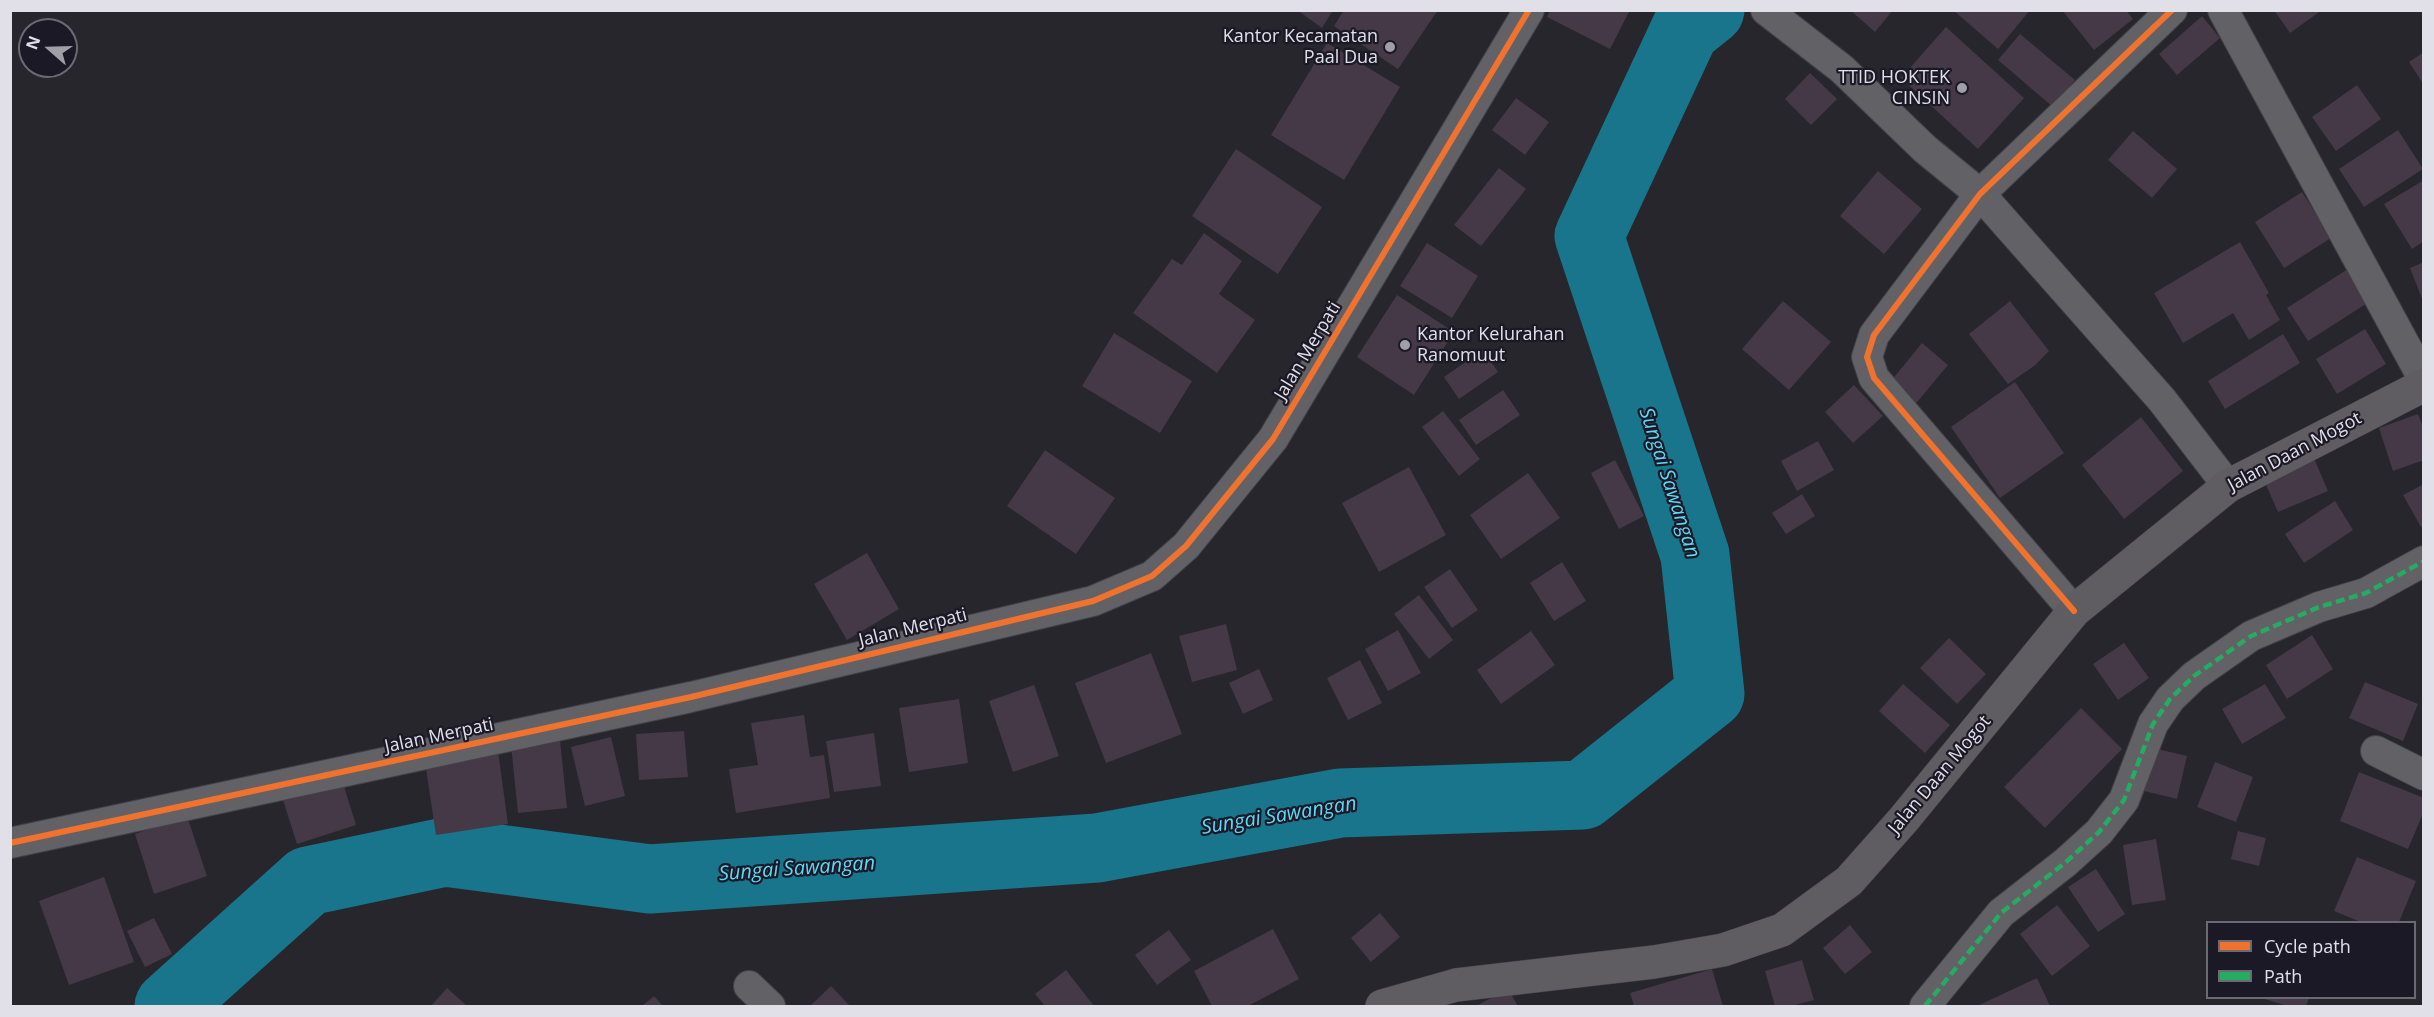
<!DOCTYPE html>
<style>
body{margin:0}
#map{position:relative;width:2434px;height:1017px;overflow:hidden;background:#26262c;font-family:"Open Sans",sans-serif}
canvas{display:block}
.frame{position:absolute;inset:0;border:12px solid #e1e0e9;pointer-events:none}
.legend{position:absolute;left:2206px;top:921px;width:210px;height:78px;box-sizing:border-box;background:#1b1926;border:2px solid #6a6974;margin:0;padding:8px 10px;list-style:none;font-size:18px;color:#e1e0e9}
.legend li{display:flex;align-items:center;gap:12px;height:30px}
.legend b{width:30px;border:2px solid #6a6974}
.north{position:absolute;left:18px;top:18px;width:60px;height:60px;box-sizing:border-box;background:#1b1926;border:2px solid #6a6974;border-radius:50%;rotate:290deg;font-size:16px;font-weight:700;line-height:24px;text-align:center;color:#e1e0e9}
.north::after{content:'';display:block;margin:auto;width:21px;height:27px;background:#a09fa7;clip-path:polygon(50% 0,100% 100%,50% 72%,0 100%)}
</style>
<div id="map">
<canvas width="2434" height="1017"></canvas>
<div class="frame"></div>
<ul class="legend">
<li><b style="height:8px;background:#ef722f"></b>Cycle path</li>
<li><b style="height:8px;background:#26ab63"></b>Path</li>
</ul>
<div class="north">N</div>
</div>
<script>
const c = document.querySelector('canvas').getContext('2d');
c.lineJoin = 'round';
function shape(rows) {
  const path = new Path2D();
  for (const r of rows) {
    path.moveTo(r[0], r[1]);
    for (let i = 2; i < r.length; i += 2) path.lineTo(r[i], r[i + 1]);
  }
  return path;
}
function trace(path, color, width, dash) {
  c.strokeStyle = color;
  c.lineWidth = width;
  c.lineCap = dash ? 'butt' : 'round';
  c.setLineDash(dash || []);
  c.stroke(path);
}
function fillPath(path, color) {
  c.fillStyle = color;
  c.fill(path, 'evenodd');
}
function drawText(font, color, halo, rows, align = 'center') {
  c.font = font + ' "Open Sans",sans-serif';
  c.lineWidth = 4.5;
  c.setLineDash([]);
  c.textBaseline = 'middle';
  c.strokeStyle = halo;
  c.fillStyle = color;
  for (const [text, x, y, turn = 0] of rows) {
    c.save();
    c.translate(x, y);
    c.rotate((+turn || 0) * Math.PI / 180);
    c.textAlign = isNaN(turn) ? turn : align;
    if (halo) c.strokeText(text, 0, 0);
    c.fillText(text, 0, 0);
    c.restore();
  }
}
trace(shape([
 [169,1006,308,881,445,852,650,879,1097,848,1340,803,1583,795,1710,694,1695,555,1589,236,1685,30,1710,10]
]), '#18758c', 69);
fillPath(shape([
 [1297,10,1333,10,1322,28],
 [1344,10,1438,10,1398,69,1334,26],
 [1550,10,1630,10,1610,49,1547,17],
 [1850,10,1893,10,1875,32],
 [1953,10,2030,10,1998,49],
 [2062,10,2126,10,2133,19,2094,50],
 [2274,10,2322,10,2290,33],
 [2202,16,2220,38,2177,75,2159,54],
 [1946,27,2024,98,1978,149,1901,78],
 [2020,34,2075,80,2053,107,1998,60],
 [1327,43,1400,87,1344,180,1271,135],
 [2424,52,2424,85,2409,62],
 [1810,73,1837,99,1811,125,1785,99],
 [2357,85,2381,119,2336,151,2312,117],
 [1516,98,1549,122,1525,155,1492,130],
 [2398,130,2423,169,2364,207,2339,169],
 [2133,131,2177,169,2152,198,2108,160],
 [1236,149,1322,207,1278,274,1192,216],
 [1499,168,1526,189,1481,246,1454,225],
 [1878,171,1922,209,1884,254,1840,216],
 [2424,180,2424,241,2412,249,2384,204],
 [2302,192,2331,238,2284,268,2255,222],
 [1204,233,1242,261,1219,294,1255,320,1217,373,1133,313,1172,259,1182,265],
 [2240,242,2269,293,2266,295,2280,320,2249,340,2233,313,2183,343,2154,293],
 [1427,243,1478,276,1452,318,1400,286],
 [2424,262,2424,301,2423,301,2410,268],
 [2351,267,2372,300,2308,341,2287,308],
 [1397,295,1454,332,1414,395,1357,357],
 [1783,301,1831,342,1789,390,1742,349],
 [2010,301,2049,351,2034,366,2008,384,1969,334],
 [2365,329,2386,364,2337,394,2316,359],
 [1114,333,1192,381,1160,433,1082,386],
 [2283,334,2300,363,2225,409,2208,381],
 [1922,343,1948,365,1913,407,1887,386],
 [1483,350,1498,372,1459,399,1444,377],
 [2015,382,2064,453,2000,498,1951,427],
 [1854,385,1883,416,1853,443,1825,412],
 [1503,390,1520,415,1476,445,1459,420],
 [1443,411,1480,459,1459,476,1422,427],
 [2418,414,2424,429,2424,460,2393,471,2379,428],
 [2141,417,2183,471,2124,519,2082,465],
 [1818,441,1834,470,1797,491,1781,461],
 [1045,450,1115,498,1076,554,1007,506],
 [2313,456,2328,491,2278,512,2263,478],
 [1615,460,1644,516,1619,529,1591,473],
 [1409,467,1446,535,1379,572,1342,503],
 [1528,473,1560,518,1501,559,1470,515],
 [2424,484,2424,525,2421,527,2403,495],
 [1802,494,1815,516,1786,534,1772,513],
 [2335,501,2353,530,2304,563,2285,534],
 [867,553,899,609,847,640,814,584],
 [1562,562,1586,601,1554,621,1530,583],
 [1450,569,1478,610,1452,628,1424,587],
 [1419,595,1453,640,1429,659,1394,614],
 [1226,624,1237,670,1192,682,1179,636],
 [1398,630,1421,673,1388,691,1365,649],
 [1531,631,1555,665,1501,704,1477,670],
 [2312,635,2333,669,2287,699,2266,665],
 [1949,638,1986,674,1957,704,1920,668],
 [2124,643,2149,678,2118,700,2093,664],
 [1151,653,1182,734,1106,763,1075,683],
 [1360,660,1382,703,1348,720,1327,678],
 [1259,669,1273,700,1243,714,1229,683],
 [2365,682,2418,704,2403,741,2349,718],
 [1903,684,1950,725,1925,753,1879,711],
 [2265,684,2286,718,2242,744,2222,709],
 [1034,685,1059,756,1013,772,989,701],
 [959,699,968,763,909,772,899,708],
 [2081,708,2122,749,2045,828,2004,787],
 [804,715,810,757,824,755,830,798,736,813,729,769,758,765,751,723],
 [684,731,688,777,639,780,636,734],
 [874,733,881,786,834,792,826,741],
 [611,737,625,796,585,806,571,747],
 [560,740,567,808,518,813,511,745],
 [2153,748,2187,756,2177,799,2144,791],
 [498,751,508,824,436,835,425,762],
 [2215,762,2253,777,2236,822,2197,807],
 [2359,772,2424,798,2424,811,2408,849,2340,821],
 [342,780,356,825,297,844,283,800],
 [187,816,207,876,154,894,135,834],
 [2238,831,2266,838,2259,866,2231,859],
 [2156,839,2166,900,2132,905,2123,845],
 [2357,857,2416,881,2399,922,2361,922,2334,911],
 [2096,869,2125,914,2098,932,2068,887],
 [104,877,134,962,69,985,39,901],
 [2057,905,2090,946,2052,976,2020,934],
 [1380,913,1400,937,1371,962,1351,938],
 [154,918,172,954,145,967,127,931],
 [1850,925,1872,952,1845,974,1823,948],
 [1273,929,1299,979,1248,1006,1212,1006,1194,971],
 [1169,930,1191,960,1157,985,1135,955],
 [1802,960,1814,1000,1791,1006,1775,1006,1765,971],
 [1712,969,1723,1006,1634,1006,1630,993],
 [1066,970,1094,1006,1045,1006,1035,994],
 [2037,978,2050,1006,1977,1006],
 [831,986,850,1006,810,1006],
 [447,988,467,1006,431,1006],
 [1508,989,1518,1006,1476,1006],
 [654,996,663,1006,642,1006],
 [2262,998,2309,998,2306,1006,2287,1006]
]), '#453947');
const street = shape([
 [1766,10,1842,69,1925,149,1980,194,2162,400,2228,486],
 [2223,10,2424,380],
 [2074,611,1874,378,1867,357,1874,335,1980,194,2172,10],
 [2376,751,2424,775],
 [10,843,691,697,1093,601,1152,576,1186,546,1273,439,1529,10],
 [749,986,770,1006],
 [1925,1006,2001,913,2066,862,2099,832,2124,800,2153,724,2170,699,2194,676,2251,636,2319,607,2366,593,2424,561]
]);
const secondary = shape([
 [1382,1006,1456,985,1654,962,1723,950,1782,930,1849,881,1904,819,2074,611,2228,486,2424,385]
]);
trace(street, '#424247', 32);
trace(secondary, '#424247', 34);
trace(street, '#616166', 30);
trace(secondary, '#5f5c62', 33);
trace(shape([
 [1925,1006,2001,913,2066,862,2099,832,2124,800,2153,724,2170,699,2194,676,2251,636,2319,607,2366,593,2424,561]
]), '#26ab63', 4.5, [9, 4.5]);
trace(shape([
 [2074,611,1874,378,1867,357,1874,335,1980,194,2172,10],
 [10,843,691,697,1093,601,1152,576,1186,546,1273,439,1529,10]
]), '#ef722f', 6);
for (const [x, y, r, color] of [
 [1390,47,6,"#a09fa7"],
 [1962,88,6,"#a09fa7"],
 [1405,345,6,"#a09fa7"]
]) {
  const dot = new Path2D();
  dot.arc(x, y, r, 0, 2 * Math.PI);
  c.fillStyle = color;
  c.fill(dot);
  trace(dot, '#1b1926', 2);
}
drawText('18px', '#e1e0e9', '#1b1926', [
 ["Kantor Kecamatan",1378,37],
 ["Paal Dua",1378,58],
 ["TTID HOKTEK",1950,78],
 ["CINSIN",1950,99],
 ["Kantor Kelurahan",1417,335,"left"],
 ["Ranomuut",1417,356,"left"]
], 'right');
drawText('18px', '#e1e0e9', '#1b1926', [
 ["Jalan Merpati",1308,351,-59],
 ["Jalan Daan Mogot",2295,452,-28],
 ["Jalan Merpati",913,628,-14],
 ["Jalan Merpati",439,736,-12],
 ["Jalan Daan Mogot",1940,775,-50]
]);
drawText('italic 20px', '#5ed8f8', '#1b1926', [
 ["Sungai Sawangan",1669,483,72],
 ["Sungai Sawangan",1279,816,-9],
 ["Sungai Sawangan",797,869,-4]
]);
</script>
